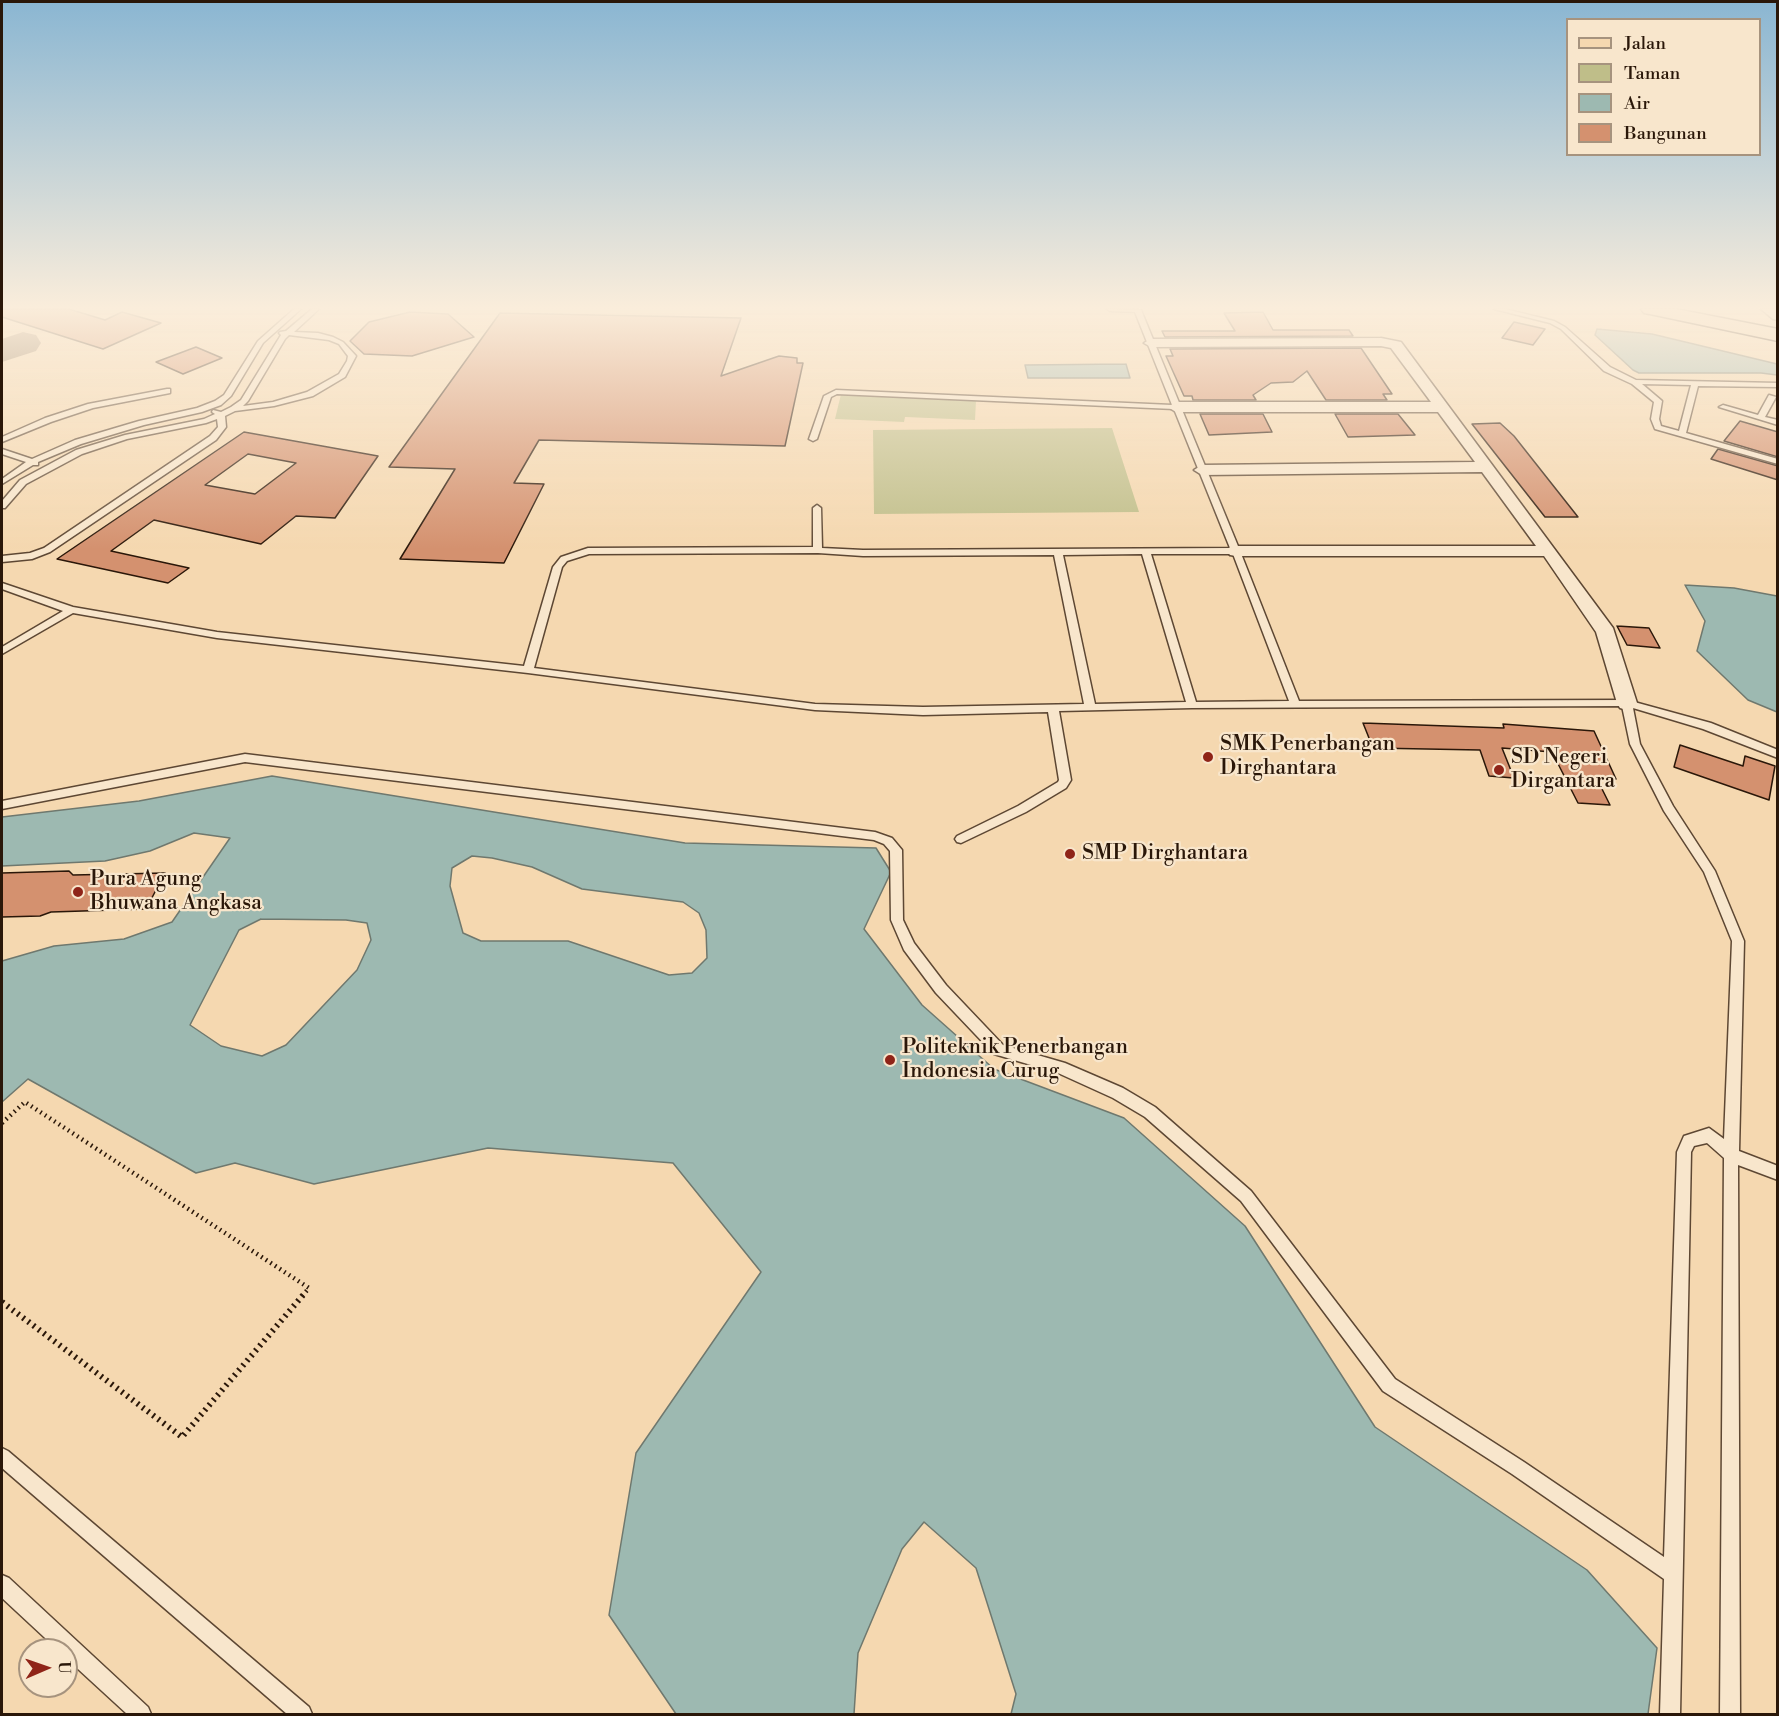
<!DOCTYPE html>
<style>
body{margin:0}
#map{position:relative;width:1779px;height:1716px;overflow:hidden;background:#f5d8b0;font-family:"Libre Bodoni",serif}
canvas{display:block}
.frame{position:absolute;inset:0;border:3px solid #2a1709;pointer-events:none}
.legend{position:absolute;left:1566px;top:18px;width:195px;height:138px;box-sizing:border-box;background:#f8e6cc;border:2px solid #a6937e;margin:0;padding:8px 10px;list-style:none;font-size:18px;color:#2a1709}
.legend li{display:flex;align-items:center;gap:12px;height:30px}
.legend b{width:30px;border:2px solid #a6937e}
.north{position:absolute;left:18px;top:1638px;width:60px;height:60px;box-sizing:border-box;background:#f8e6cc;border:2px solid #a6937e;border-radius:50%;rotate:88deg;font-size:16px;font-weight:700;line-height:24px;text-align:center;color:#2a1709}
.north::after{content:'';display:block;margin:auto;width:21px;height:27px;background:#8f2418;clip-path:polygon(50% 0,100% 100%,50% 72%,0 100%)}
</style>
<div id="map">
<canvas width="1779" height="1716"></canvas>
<div class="frame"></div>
<ul class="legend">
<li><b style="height:8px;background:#f5d8b0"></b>Jalan</li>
<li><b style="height:16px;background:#bfbe89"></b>Taman</li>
<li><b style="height:16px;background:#9db9b1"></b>Air</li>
<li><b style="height:16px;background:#d4916f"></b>Bangunan</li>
</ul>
<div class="north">U</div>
</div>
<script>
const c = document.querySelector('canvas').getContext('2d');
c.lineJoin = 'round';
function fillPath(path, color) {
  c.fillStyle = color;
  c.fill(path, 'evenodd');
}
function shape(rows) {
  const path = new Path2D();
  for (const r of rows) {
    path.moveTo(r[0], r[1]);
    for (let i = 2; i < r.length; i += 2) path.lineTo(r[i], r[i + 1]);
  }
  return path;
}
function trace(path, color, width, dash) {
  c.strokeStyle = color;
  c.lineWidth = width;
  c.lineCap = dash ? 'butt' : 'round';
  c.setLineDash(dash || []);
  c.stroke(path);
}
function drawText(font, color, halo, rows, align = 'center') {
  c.font = font + ' "Libre Bodoni",serif';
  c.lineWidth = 4.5;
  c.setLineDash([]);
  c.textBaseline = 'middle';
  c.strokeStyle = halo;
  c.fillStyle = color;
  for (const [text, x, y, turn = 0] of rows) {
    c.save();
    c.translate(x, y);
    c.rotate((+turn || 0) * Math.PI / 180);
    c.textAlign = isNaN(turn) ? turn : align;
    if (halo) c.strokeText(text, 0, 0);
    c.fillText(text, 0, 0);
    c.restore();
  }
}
fillPath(shape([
 [842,390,909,393,908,398,976,401,975,420,905,417,904,422,835,419],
 [1112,428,1139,512,874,514,873,430]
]), '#bfbe89');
const water = shape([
 [1597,329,1652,334,1777,364,1777,375,1761,373,1639,373,1633,370,1595,335,1597,329],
 [1126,364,1130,378,1028,378,1025,365,1126,364],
 [1685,585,1734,588,1777,596,1777,712,1748,700,1697,651,1705,621,1685,585],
 [272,776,685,843,876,848,891,872,864,929,922,1005,994,1069,1124,1118,1245,1226,1375,1427,1587,1570,1657,1648,1648,1714,1011,1714,1016,1694,976,1568,924,1522,902,1549,858,1653,854,1714,676,1714,609,1615,636,1453,761,1272,673,1163,488,1148,314,1184,235,1163,196,1173,28,1079,2,1102,2,961,54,946,124,939,172,922,230,838,194,833,150,851,105,861,2,866,2,817,139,801,272,776],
 [472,856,492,858,532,867,582,889,683,902,699,913,706,930,707,958,692,973,669,975,568,941,481,941,463,933,450,886,452,868,472,856],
 [261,919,346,920,367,923,371,940,357,970,286,1045,262,1056,221,1046,190,1025,239,930,261,919]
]);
fillPath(water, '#9db9b1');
trace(water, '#6f786e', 1.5);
fillPath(shape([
 [23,332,36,335,41,343,36,351,2,362,2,339,23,332]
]), '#90785c');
const building = shape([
 [2,309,69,309,105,320,122,312,161,323,103,349,2,317,2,309],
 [410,312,448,314,474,337,412,356,364,354,350,341,369,322,410,312],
 [1263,312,1273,330,1349,330,1353,336,1165,337,1162,331,1235,331,1224,313,1263,312],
 [500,313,741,318,721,376,779,356,797,358,797,363,803,363,785,446,539,440,514,483,544,484,504,563,400,559,455,469,389,467,500,313],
 [1514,322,1545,329,1533,345,1502,338,1514,322],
 [196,347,222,358,183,374,156,362,196,347],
 [1361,348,1392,394,1383,394,1387,400,1326,400,1307,371,1293,382,1271,383,1253,395,1256,400,1193,400,1192,396,1184,396,1166,356,1173,356,1170,349,1361,348],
 [1200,414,1263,414,1272,432,1209,435,1200,414],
 [1335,414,1398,414,1415,435,1348,437,1335,414],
 [1740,421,1778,432,1778,457,1724,441,1740,421],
 [1500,423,1514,436,1578,517,1545,517,1472,424,1500,423],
 [244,432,378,456,335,518,296,516,261,544,154,520,111,551,189,568,168,583,57,559,244,432],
 [248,454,296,463,255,494,205,485,248,454],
 [1718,449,1778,466,1778,480,1711,459,1718,449],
 [1617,626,1649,628,1660,648,1627,645,1617,626],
 [1363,723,1504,728,1503,724,1594,731,1616,779,1596,777,1610,805,1578,803,1552,752,1502,748,1514,778,1489,776,1480,750,1373,748,1363,723],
 [1680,745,1743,766,1745,756,1775,766,1769,800,1674,767,1680,745],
 [69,871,73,875,165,873,146,909,51,912,40,916,2,917,2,873,69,871]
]);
fillPath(building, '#d4916f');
trace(building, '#2a1709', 1.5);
const service = shape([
 [294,309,301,309,263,343,231,396,221,405,202,412,144,425,81,444,38,462,38,465,33,465,2,484,2,479,26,462,2,454,2,449,32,459,75,440,139,421,197,408,215,401,224,395,258,341,294,309],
 [312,309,319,309,294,332,318,333,333,337,343,342,356,356,345,377,313,396,274,406,235,411,225,416,226,427,216,440,50,552,32,559,2,562,2,556,30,553,44,548,210,436,218,427,217,419,206,423,127,439,82,454,26,484,5,508,2,508,2,501,20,480,76,450,125,435,204,419,215,414,212,412,213,410,221,412,231,407,241,400,281,335,279,333,280,332,286,331,312,309],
 [289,335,329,340,339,344,348,356,347,361,339,374,307,392,273,402,243,406,248,401,285,339,289,335],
 [1107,309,1141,310,1240,551,1299,701,1627,700,1711,723,1778,750,1778,758,1703,729,1633,708,1640,744,1673,806,1715,871,1744,941,1739,1151,1778,1166,1778,1180,1738,1165,1740,1714,1720,1714,1724,1158,1707,1143,1694,1146,1691,1152,1680,1714,1660,1714,1664,1579,1512,1474,1383,1391,1241,1201,1145,1117,1113,1098,1058,1073,994,1054,936,993,904,950,891,920,890,851,884,844,874,840,245,762,2,809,2,801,245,754,875,832,892,838,902,850,903,920,914,943,946,985,1003,1045,1065,1063,1123,1088,1155,1107,1251,1191,1395,1379,1524,1462,1664,1557,1677,1152,1684,1136,1709,1128,1724,1139,1732,941,1704,872,1664,811,1630,744,1622,706,1192,708,1059,711,1071,780,1066,788,1026,812,961,843,957,842,955,839,957,836,1018,806,1058,782,1059,780,1048,712,923,715,815,710,528,673,217,638,73,613,2,654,2,647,63,611,2,589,2,583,73,607,217,632,524,666,553,567,561,557,588,548,813,547,813,508,817,505,821,508,822,548,863,550,1230,548,1174,409,837,394,831,397,817,439,813,441,809,439,824,396,836,390,1172,405,1135,312,1110,311,1107,309],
 [818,553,863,556,1054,555,1084,704,923,707,815,704,534,668,562,567,567,561,589,554,818,553],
 [1142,554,1186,702,1095,704,1063,555,1142,554],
 [1151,554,1233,554,1289,701,1196,702,1151,554],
 [1494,309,1505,309,1554,321,1565,327,1610,367,1636,380,1778,383,1778,387,1698,386,1686,433,1778,459,1778,464,1655,429,1651,419,1654,402,1632,384,1604,371,1561,329,1550,323,1494,309],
 [1642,384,1691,385,1679,431,1661,426,1659,419,1662,401,1642,384],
 [167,389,170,389,170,393,93,408,51,422,2,442,2,437,45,418,88,404,167,389],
 [1769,395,1776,397,1765,417,1778,420,1778,425,1719,407,1723,405,1758,415,1769,395],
 [2,1448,8,1451,309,1707,312,1714,287,1714,2,1468,2,1448],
 [2,1575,9,1578,148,1707,151,1714,127,1714,66,1658,66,1650,58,1650,2,1598,2,1575]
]);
const minor = shape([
 [1761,309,1777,309,1778,320,1773,319,1761,309],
 [1381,338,1401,342,1613,628,1637,703,1634,708,1627,710,1620,708,1617,703,1596,632,1544,556,1236,556,1230,555,1227,551,1230,547,1236,546,1536,546,1482,472,1202,475,1194,470,1202,465,1475,462,1438,412,1176,412,1168,407,1176,402,1431,402,1391,348,1381,346,1151,347,1144,343,1151,339,1381,338]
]);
const primary = shape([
 [1641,309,1676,309,1778,329,1778,341,1650,314,1644,313,1641,309]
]);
trace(service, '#5d4733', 3);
trace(minor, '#5d4733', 3);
trace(primary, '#2a1709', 3);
trace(shape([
 [2,1123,25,1102,309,1288,302,1296]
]), '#2a1709', 4.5, [1.5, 4]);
trace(shape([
 [2,1302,182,1437,304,1294]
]), '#2a1709', 6, [2, 4.5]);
fillPath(service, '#f8e6cc');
fillPath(minor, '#f8e6cc');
fillPath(primary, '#f5d8b0');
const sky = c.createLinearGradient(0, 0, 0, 549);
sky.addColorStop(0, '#8ab6d2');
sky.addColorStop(0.56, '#faeddb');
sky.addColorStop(1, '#faeddb00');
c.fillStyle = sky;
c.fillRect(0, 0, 1779, 549);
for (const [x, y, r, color] of [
 [1208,757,6,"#8f2418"],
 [1499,770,6,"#8f2418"],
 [1070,854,6,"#8f2418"],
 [78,892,6,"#8f2418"],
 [890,1060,6,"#8f2418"]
]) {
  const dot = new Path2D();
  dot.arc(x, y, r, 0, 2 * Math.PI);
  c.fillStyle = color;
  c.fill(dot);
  trace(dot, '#f8e6cc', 2);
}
drawText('21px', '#2a1709', '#f8e6cc', [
 ["SMK Penerbangan",1220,745],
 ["Dirghantara",1220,769],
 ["SD Negeri",1511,758],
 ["Dirgantara",1511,782],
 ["SMP Dirghantara",1082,854],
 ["Pura Agung",90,880],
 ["Bhuwana Angkasa",90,904],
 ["Politeknik Penerbangan",902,1048],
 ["Indonesia Curug",902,1072]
], 'left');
</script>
